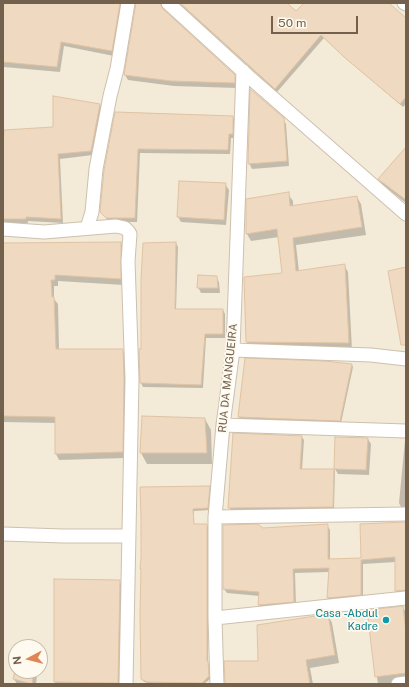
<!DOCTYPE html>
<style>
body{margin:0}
#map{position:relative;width:409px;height:687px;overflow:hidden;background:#fbf7e8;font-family:"Public Sans",sans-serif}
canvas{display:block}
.frame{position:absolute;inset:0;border:4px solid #74614d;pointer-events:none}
.north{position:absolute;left:8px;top:639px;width:40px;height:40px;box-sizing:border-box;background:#fefaef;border:1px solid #c7bdae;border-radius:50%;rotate:263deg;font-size:11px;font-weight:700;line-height:16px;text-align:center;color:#74614d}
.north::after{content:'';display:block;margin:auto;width:14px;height:18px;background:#de8655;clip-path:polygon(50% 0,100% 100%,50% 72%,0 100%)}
.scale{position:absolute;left:271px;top:16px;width:87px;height:18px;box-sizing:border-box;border:2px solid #74614d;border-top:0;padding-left:5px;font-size:12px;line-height:14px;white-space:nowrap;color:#74614d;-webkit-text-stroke:3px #fefaef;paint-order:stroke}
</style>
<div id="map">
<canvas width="409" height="687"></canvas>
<div class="frame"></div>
<div class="north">N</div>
<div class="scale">50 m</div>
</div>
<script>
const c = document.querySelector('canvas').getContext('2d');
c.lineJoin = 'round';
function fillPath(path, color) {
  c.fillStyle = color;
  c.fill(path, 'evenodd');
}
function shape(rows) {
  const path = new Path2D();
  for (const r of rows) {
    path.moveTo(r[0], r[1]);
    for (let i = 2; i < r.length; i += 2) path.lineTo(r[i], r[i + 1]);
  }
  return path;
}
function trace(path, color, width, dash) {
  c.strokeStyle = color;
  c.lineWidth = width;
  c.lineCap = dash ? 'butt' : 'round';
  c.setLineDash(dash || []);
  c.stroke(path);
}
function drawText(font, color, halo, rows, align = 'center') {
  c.font = font + ' "Public Sans",sans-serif';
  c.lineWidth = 3.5;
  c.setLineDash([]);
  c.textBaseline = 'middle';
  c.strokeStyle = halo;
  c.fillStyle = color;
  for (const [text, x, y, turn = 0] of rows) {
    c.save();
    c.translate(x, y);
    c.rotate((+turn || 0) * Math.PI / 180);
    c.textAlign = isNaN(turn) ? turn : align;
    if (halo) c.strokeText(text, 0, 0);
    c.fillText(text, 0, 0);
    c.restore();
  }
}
fillPath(shape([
 [3,3,406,3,406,684,3,684],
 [16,647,40,647,40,671,16,671]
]), '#f3ead7');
fillPath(shape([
 [4,3,126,3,114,56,64,46,60,72,4,67,3,65],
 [136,3,155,3,234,75,237,81,237,88,174,86,128,80,125,75],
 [179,3,286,3,296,13,305,3,388,3,406,19,406,104,403,107,348,60,324,38,277,92],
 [100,105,102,109,93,155,60,159,63,223,28,221,28,223,3,223,3,131,54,128],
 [116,113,233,117,235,121,235,138,231,138,230,154,140,153,137,222,109,222,101,212],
 [283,119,286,124,289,166,252,169,249,163],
 [406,148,406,203,383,185,379,179],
 [225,184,229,190,226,225,181,222,178,217],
 [288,194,293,201,293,206,357,197,361,204,366,235,296,245,299,272,344,265,348,272,352,350,251,350,247,342,245,278,283,274,279,237,251,241,247,234],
 [121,243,124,250,124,285,58,281,58,286,54,286,54,299,58,304,59,350,122,350,126,356,126,458,59,460,56,454,56,423,3,422,3,244],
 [176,243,178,247,176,310,223,310,225,314,225,338,206,338,203,388,143,387,141,383,140,350,142,350],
 [216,277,219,282,220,293,201,293,198,287],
 [246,359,352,365,353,367,341,423,240,420,239,417],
 [143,417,205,419,211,430,212,464,147,464,141,453],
 [302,437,304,440,302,470,335,470,336,438,368,439,371,444,369,475,338,474,335,469,334,510,231,510,229,507],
 [405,440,406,440,406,508,401,507,399,503],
 [209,487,210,489,209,510,194,511,194,525,206,525,208,527,208,663,209,665,210,679,204,684,149,684,143,681,142,678,142,516],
 [406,523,406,595,399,595,396,591,396,562,363,564,363,599,330,603,328,598,329,572,295,573,296,606,262,609,259,605,260,596,227,593,224,589,263,529,327,525,330,530,330,560,362,559],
 [119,581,122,585,120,684,56,684,55,682],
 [403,607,406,613,406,681,391,684,378,684,368,611],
 [328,615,332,623,339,663,310,668,313,684,226,684],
 [16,669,16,671,34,671,37,675,36,684,17,684,14,679]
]), '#0003');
const building = shape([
 [3,3,120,3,112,51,61,42,57,67,3,62,3,3],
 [136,3,160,3,163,9,235,75,235,83,171,81,124,75,136,3],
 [180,3,287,3,296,11,304,3,389,3,406,18,406,97,400,104,344,57,321,35,275,89,180,3],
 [250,89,284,118,287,161,248,164,250,89],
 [53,96,100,104,91,151,58,154,61,219,26,217,26,219,3,219,3,145,4,130,53,127,53,96],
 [115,112,233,116,233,134,229,134,228,150,138,149,135,218,106,218,100,212,104,170,115,112],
 [406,147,406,200,378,179,406,147],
 [179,181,226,183,224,220,177,217,179,181],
 [289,192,290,206,357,196,362,227,293,238,296,271,345,264,349,343,246,342,244,277,282,273,277,229,246,234,246,199,289,192],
 [121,242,121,279,55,275,55,280,51,280,52,297,54,297,56,349,123,349,124,379,123,452,55,454,55,417,3,416,3,243,121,242],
 [176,242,175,309,223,309,223,334,205,334,201,385,140,383,139,349,141,349,141,280,143,243,176,242],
 [406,267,406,345,401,345,388,271,406,267],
 [198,275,217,276,218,288,197,288,198,275],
 [245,358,324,361,352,364,340,421,238,417,245,358],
 [142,416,205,418,207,453,140,453,142,416],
 [233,433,302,436,300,469,334,469,333,507,228,508,233,433],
 [335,437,368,438,366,470,334,469,335,437],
 [210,486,208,508,193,509,194,524,207,524,207,661,208,661,209,676,202,683,147,682,141,679,140,613,141,569,140,569,141,558,141,516,140,487,210,486],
 [406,522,406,590,395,591,395,557,361,560,361,595,327,598,329,568,293,569,294,602,258,605,259,592,223,589,223,525,258,524,263,528,328,524,328,559,361,558,360,524,406,522],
 [54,579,120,580,118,683,54,682,54,579],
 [403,606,406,633,406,673,375,677,367,610,403,606],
 [328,614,335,655,306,660,310,684,225,684,224,661,258,661,257,625,328,614],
 [15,671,34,671,32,684,13,679,15,671]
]);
fillPath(building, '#efdac1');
trace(building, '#e1c3a3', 1);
const street = shape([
 [168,3,248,76,406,214],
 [404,3,406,4],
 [87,228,92,212,96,169,110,96,117,69,128,3],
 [3,229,44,232,116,226,125,228,128,231,130,234,128,261,132,379,126,684],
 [233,350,371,355,406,359],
 [223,425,406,431],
 [215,517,406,514],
 [3,534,63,536,128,536],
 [215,618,406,598],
 [217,684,215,618,215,517,223,425,233,350,243,71],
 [398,684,406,683]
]);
trace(street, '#cdc0af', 15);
trace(street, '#fff', 13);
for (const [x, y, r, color] of [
 [386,620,4,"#0f9aa8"]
]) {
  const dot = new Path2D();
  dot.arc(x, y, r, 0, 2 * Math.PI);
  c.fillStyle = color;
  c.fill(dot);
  trace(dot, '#fefaef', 1.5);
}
drawText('11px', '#74614d', '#fefaef', [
 ["RUA DA MANGUEIRA",228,378,-84]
]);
drawText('11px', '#0d838f', '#fefaef', [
 ["Casa -Abdul",378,614],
 ["Kadre",378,627]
], 'right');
</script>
